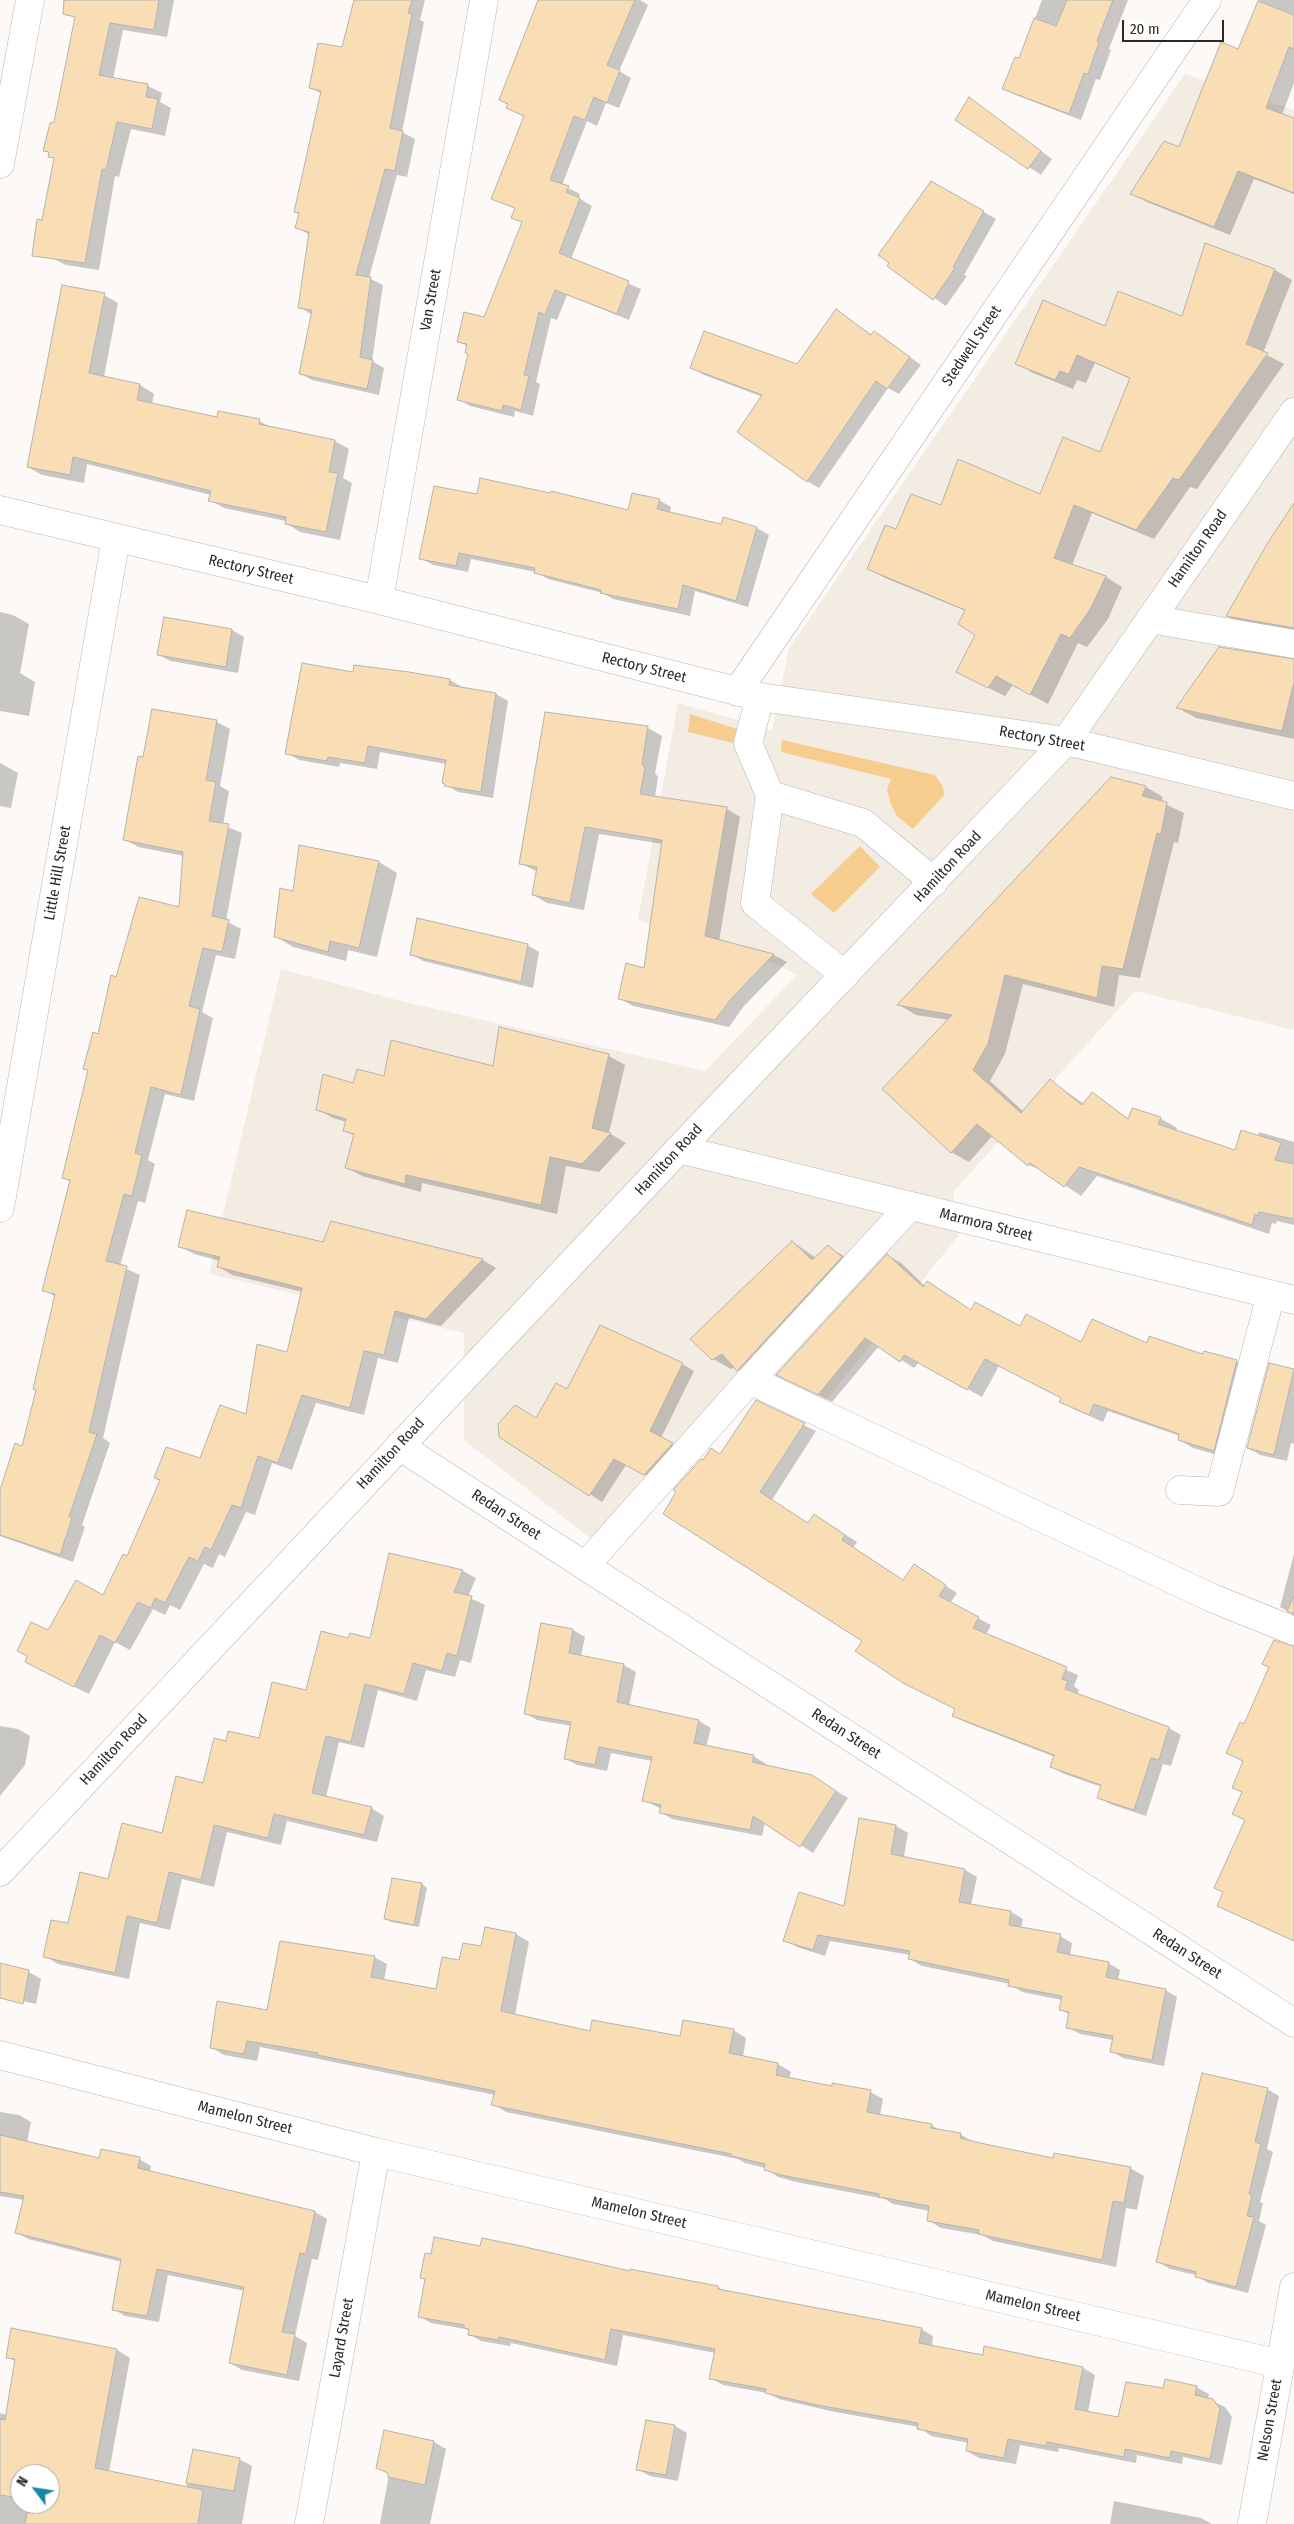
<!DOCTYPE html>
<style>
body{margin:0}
#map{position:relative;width:1294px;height:2524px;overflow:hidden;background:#fcf9f6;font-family:"Fira Sans Condensed",sans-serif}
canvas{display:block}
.north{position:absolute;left:10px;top:2464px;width:50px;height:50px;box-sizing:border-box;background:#fff;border:1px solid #aaa9a9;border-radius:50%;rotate:301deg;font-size:14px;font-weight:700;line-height:20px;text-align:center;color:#2a2927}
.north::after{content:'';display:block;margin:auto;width:18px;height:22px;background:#1688ad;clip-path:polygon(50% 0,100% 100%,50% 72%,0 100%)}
.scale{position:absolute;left:1122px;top:20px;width:102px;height:22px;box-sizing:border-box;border:2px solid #2a2927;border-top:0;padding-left:6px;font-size:15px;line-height:18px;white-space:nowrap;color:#2a2927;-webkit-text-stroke:4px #fff;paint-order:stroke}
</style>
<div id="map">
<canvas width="1294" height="2524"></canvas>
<div class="north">N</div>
<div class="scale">20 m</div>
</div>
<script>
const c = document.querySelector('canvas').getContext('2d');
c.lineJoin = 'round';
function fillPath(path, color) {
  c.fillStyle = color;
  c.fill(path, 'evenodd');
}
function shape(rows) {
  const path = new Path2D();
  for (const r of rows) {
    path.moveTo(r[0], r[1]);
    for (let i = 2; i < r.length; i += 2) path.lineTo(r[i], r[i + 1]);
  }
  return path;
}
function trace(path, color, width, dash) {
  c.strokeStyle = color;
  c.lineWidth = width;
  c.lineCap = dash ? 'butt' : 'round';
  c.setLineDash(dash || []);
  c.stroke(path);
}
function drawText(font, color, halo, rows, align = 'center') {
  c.font = font + ' "Fira Sans Condensed",sans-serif';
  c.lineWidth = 5;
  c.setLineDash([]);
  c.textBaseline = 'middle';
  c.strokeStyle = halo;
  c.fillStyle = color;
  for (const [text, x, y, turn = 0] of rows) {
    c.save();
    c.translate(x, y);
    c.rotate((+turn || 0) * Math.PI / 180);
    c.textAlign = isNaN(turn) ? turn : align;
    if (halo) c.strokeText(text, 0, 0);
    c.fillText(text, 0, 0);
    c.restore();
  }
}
fillPath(shape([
 [1185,74,1294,110,1294,1030,1135,991,953,1192,958,1236,823,1404,751,1395,611,1554,464,1440,464,1333,209,1274,281,969,401,1001,705,1071,797,975,778,965,638,920,678,703,772,730,789,648]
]), '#f3ece2');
fillPath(shape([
 [690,714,737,729,733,743,688,732],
 [782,740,935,775,943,787,944,795,913,829,897,816,891,804,887,789,891,779,781,752],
 [860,846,880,867,834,913,811,894]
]), '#f6cd8f');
fillPath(shape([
 [66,0,174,0,167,37,123,30,113,79,148,86,162,93,160,102,171,108,165,136,131,129,119,177,115,176,99,270,66,265,52,258,55,159,45,150,55,123,76,17],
 [356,0,425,0,420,20,424,22,402,132,415,139,407,177,397,175,369,278,383,285,372,361,384,368,379,395,312,380,300,373,312,315,300,307,310,235,296,227,300,214,296,211,322,94,311,88,343,49],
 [539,0,640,0,648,5,619,71,631,78,619,108,606,103,597,126,587,121,562,185,580,194,579,198,592,206,571,259,641,289,629,320,567,295,557,320,551,318,536,382,540,384,533,416,515,411,514,417,470,406,458,399,469,354,468,347,458,341,485,318,523,223,513,217,516,209,493,198,525,117,507,108,509,105,500,100],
 [1042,0,1128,0,1109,49,1111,50,1100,80,1096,79,1081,120,1016,95,1004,88,1019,60],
 [1259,0,1294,0,1294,83,1282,115,1294,119,1294,194,1254,179,1230,235,1147,202,1132,193,1180,149,1239,50],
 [970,99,1052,159,1041,175,956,119],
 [932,183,996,219,964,275,967,276,946,306,888,266],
 [1206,244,1275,270,1292,280,1263,353,1284,364,1197,489,1190,487,1154,539,1092,513,1072,565,1106,577,1122,587,1108,619,1087,647,1078,643,1048,704,1013,685,1005,696,975,681,977,635,966,611,885,578,868,568,896,531,941,507,1041,495,1100,454,1131,379,1095,363,1086,383,1077,380,1073,389,1033,373,1016,363,1105,328,1182,318],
 [104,295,118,303,104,377,140,385,154,394,152,404,218,418,259,421,272,428,335,441,349,449,343,478,352,483,340,540,300,532,286,523,286,521,224,508,210,500,211,495,87,464,84,483,42,475,28,467],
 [836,311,872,335,874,333,886,340,921,365,899,394,888,388,819,488,807,481,763,397,704,375,692,368,797,366],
 [478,496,629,512,659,500,671,507,670,513,722,526,724,519,757,528,769,535,748,607,695,591,690,616,613,599,603,593,548,579,536,572,471,559,468,572,433,565,421,558],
 [1294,505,1294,635,1245,626,1227,616],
 [0,612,13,615,29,624,20,673,35,682,29,716,0,711],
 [232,630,244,637,238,673,170,661,158,654],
 [1294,660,1294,739,1196,718,1178,708],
 [354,673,409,673,450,680,462,687,496,694,508,701,493,798,458,792,446,785,446,764,380,752,377,769,340,763,339,767,299,760,287,753],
 [153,711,217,722,230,729,220,786,229,791,223,825,242,833,226,921,241,929,235,959,216,955,202,1012,213,1018,194,1101,165,1094,148,1160,155,1164,145,1203,138,1201,120,1266,140,1275,103,1438,110,1443,82,1525,85,1527,73,1562,0,1536,0,1507,23,1447,56,1297,44,1290,71,1182,64,1178,89,1071,84,1068,99,1035,117,978,180,909,184,856,138,847,124,839,144,759],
 [546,714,648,728,662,736,655,773,658,777,655,797,727,809,740,817,719,941,774,955,787,962,744,1006,729,1027,633,1006,619,998,646,969,663,844,599,834,584,910,547,903,533,895,538,872,520,863],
 [0,763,18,773,11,808,0,806],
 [1112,779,1146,787,1163,797,1161,802,1184,813,1178,843,1174,842,1140,978,1119,975,1114,1007,1023,984,1005,1054,990,1081,1024,1112,1050,1080,1084,1104,1092,1094,1129,1119,1160,1118,1177,1128,1176,1131,1235,1151,1258,1136,1259,1132,1294,1142,1294,1225,1277,1221,1276,1224,1272,1223,1269,1234,1097,1176,1081,1196,1047,1173,1029,1165,993,1135,969,1162,951,1152,949,1020,916,1015,899,1005],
 [300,847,379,862,397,873,377,957,348,950,346,961,293,947,275,936,294,892],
 [527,945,539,952,533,988,423,961,411,954],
 [500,1029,609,1056,625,1065,609,1133,626,1143,599,1172,566,1166,557,1214,422,1183,421,1192,362,1176,346,1167,355,1136,345,1131,347,1122,333,1118,317,1109,354,1084,385,1078,494,1067],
 [332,1222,483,1260,496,1268,441,1326,409,1318,398,1363,378,1358,364,1415,316,1403,292,1470,272,1463,255,1515,246,1512,225,1557,219,1554,213,1568,204,1564,180,1610,170,1605,165,1615,153,1609,130,1650,115,1642,89,1694,40,1670,49,1632,104,1596,128,1558,161,1481,155,1477,200,1460,247,1416,288,1353,303,1292,232,1275,218,1266,220,1261,194,1254,179,1246,324,1244],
 [793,1242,816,1258,828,1247,846,1257,756,1380,735,1367,731,1369,713,1359],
 [887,1255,901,1263,925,1286,972,1311,1021,1328,1082,1344,1147,1345,1203,1356,1204,1352,1237,1362,1251,1370,1228,1458,1193,1448,1179,1440,1180,1436,1108,1411,1103,1422,1074,1409,1060,1401,1062,1398,999,1366,982,1397,919,1362,914,1368,879,1346,832,1402,778,1375],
 [682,1364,694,1371,661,1438,684,1451,657,1481,626,1465,602,1502,500,1436,537,1419,568,1391],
 [1270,1364,1294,1370,1294,1444,1291,1443,1287,1461,1260,1455,1248,1448],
 [756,1402,816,1431,772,1500,809,1524,826,1522,857,1542,853,1548,904,1581,926,1573,957,1593,950,1603,991,1625,986,1635,1078,1675,1074,1686,1079,1690,1077,1695,1169,1728,1181,1735,1171,1766,1163,1764,1146,1816,1110,1804,1098,1797,1102,1787,1064,1774,1052,1767,1055,1757,965,1722,953,1715,956,1709,863,1641,704,1461,721,1456],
 [1294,1554,1294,1615,1280,1607],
 [463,1571,476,1578,468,1597,485,1605,471,1663,460,1660,455,1677,426,1670,417,1701,378,1690,364,1748,339,1742,326,1797,371,1808,384,1816,377,1842,287,1821,281,1845,227,1832,214,1887,182,1879,170,1930,140,1923,129,1979,58,1964,45,1956,109,1880,163,1834,204,1784,227,1742,260,1739,306,1691,349,1639,371,1640],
 [573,1630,585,1637,581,1656,624,1665,636,1672,629,1706,699,1721,711,1728,706,1747,753,1756,765,1763,765,1766,812,1776,848,1798,813,1853,765,1822,762,1836,672,1819,660,1812,661,1809,644,1800,652,1761,611,1753,607,1771,577,1765,565,1758,572,1726,537,1720,525,1713],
 [1294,1647,1294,1941,1218,1906,1224,1893,1215,1888,1246,1821,1234,1814,1244,1793,1244,1762,1227,1753],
 [0,1726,18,1729,30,1736,25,1765,0,1796],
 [860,1820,896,1826,908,1833,904,1857,965,1870,977,1877,971,1905,1011,1912,1023,1919,1021,1928,1060,1936,1072,1943,1070,1956,1108,1963,1120,1970,1118,1981,1165,1990,1177,1997,1164,2066,1123,2058,1111,2051,1113,2040,1080,2034,1068,2027,1070,2015,1060,2009,1062,2000,1022,1992,1010,1984,922,1966,910,1959,910,1955,830,1941,825,1956,797,1947,785,1940,845,1908],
 [422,1884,427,1888,419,1927,391,1922,385,1919],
 [486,1928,516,1934,529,1942,515,2015,591,2033,681,2038,733,2030,746,2038,743,2057,778,2064,791,2072,789,2079,870,2092,883,2099,880,2115,931,2125,942,2131,960,2134,973,2142,1054,2159,1130,2168,1144,2176,1137,2210,1126,2208,1116,2267,993,2241,982,2235,941,2228,928,2220,930,2211,893,2204,885,2199,796,2182,778,2177,765,2168,745,2163,738,2159,506,2112,493,2104,495,2095,260,2047,257,2061,224,2055,211,2047,268,2012,374,1957,387,1964,384,1981,437,1991,460,1962,482,1948],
 [0,1964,29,1972,41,1979,36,2004,0,1996],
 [1267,2089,1279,2096,1267,2149,1273,2152,1260,2202,1263,2203,1259,2221,1266,2225,1248,2293,1208,2283,1196,2275,1170,2269,1158,2262],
 [0,2112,19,2115,31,2122,27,2142,100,2160,139,2159,151,2166,150,2172,315,2212,327,2219,318,2260,312,2259,295,2336,307,2343,299,2381,242,2370,230,2363,245,2291,168,2275,159,2322,125,2316,113,2309,122,2262,28,2239,16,2232,24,2200,0,2196],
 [631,2270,718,2287,726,2292,921,2329,933,2336,932,2346,984,2356,1083,2368,1095,2375,1088,2412,1119,2419,1164,2390,1196,2387,1209,2394,1208,2399,1225,2407,1232,2417,1222,2465,1183,2457,1182,2464,1137,2455,1136,2463,1059,2448,1058,2452,1020,2445,1016,2464,979,2458,967,2451,969,2443,931,2436,919,2427,830,2411,779,2399,767,2393,723,2385,711,2378,715,2353,623,2335,617,2366,511,2343,510,2346,481,2341,469,2334,470,2330,431,2323,419,2316,426,2280,421,2278,631,2272],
 [117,2350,130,2358,109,2472,186,2488,194,2451,239,2459,252,2466,242,2524,0,2524,0,2413,7,2415,16,2362,7,2357],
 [20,2474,50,2474,50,2504,20,2504],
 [646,2421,675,2426,687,2433,678,2481,650,2476,637,2469],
 [434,2442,446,2449,430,2524,380,2524,389,2474,377,2467],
 [1114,2501,1201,2518,1212,2524,1110,2524]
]), '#0003');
const building = shape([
 [64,0,159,0,154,30,110,23,99,75,148,84,146,97,158,99,152,129,117,122,106,170,102,169,85,263,32,256,37,219,42,220,54,158,48,157,49,152,43,151,50,123,54,122,75,17,63,14,64,0],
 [354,0,412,0,408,13,412,14,390,128,403,131,395,171,385,169,356,275,371,277,360,357,373,360,367,389,299,374,312,310,298,308,309,232,295,228,299,213,294,212,321,91,309,88,318,43,342,47,354,0],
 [538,0,635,0,607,65,620,70,607,103,594,97,585,120,574,116,550,180,569,186,566,192,580,198,559,253,629,281,617,314,555,290,545,315,539,312,524,375,529,376,521,410,503,405,502,411,457,400,468,354,465,353,467,344,457,342,464,312,484,317,522,222,511,218,515,208,491,199,524,116,506,108,508,104,499,100,538,0],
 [1067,0,1113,0,1097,41,1099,42,1088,74,1084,73,1069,114,1002,89,1015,57,1019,58,1034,18,1056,26,1067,0],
 [1258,1,1294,15,1294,49,1289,47,1266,108,1294,118,1294,193,1238,171,1214,227,1130,194,1164,141,1179,147,1221,42,1238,49,1258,1],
 [969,97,1041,151,1028,169,955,120,969,97],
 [931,181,984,211,953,267,955,268,933,300,887,266,889,263,878,255,931,181],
 [1205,243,1275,269,1246,344,1268,353,1179,480,1173,478,1136,530,1074,505,1054,558,1106,576,1091,608,1070,638,1061,634,1030,695,996,676,988,688,956,672,975,635,958,624,965,610,867,569,885,525,896,529,911,494,941,505,958,459,1040,494,1063,437,1100,452,1130,378,1077,355,1069,374,1060,371,1055,380,1015,364,1043,300,1105,326,1118,291,1182,316,1205,243],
 [62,285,105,293,89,373,140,384,137,400,217,417,218,411,260,419,259,424,335,440,329,472,338,473,326,532,285,524,286,517,208,501,211,491,73,457,70,475,27,467,62,285],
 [836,309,871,335,874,331,910,357,887,389,876,381,807,482,737,432,762,395,690,368,704,331,797,364,836,309],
 [480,478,550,493,551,491,628,510,632,493,660,499,657,509,721,524,723,517,757,527,736,601,683,585,678,609,600,593,601,590,534,573,535,568,459,553,456,566,419,559,434,486,477,494,480,478],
 [1294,503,1294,628,1226,616,1267,544,1294,503],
 [164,617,232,629,226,667,157,655,164,617],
 [1219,647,1294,659,1294,682,1282,731,1176,708,1219,647],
 [302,663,353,672,354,665,409,672,450,679,449,685,496,693,481,792,444,786,445,784,442,783,446,760,368,746,365,763,328,757,327,761,285,754,302,663],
 [152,709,217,720,206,780,216,782,209,821,229,824,212,916,229,920,222,952,203,948,189,1006,200,1009,181,1095,151,1087,135,1153,142,1155,132,1196,124,1194,106,1261,127,1266,89,1432,97,1434,69,1517,72,1518,60,1555,0,1535,0,1490,15,1443,22,1446,36,1390,33,1389,55,1294,42,1291,70,1180,62,1178,88,1070,83,1069,93,1032,98,1034,111,975,116,977,139,897,179,907,183,852,123,840,138,756,143,757,152,709],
 [545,712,648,726,642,764,645,768,640,794,727,807,705,936,774,954,731,999,715,1020,618,999,626,963,644,968,662,840,585,827,570,903,532,895,537,867,519,864,545,712],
 [1111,777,1146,786,1142,796,1167,802,1161,834,1157,833,1123,969,1102,966,1097,998,1005,975,988,1044,973,1070,1021,1113,1050,1079,1082,1105,1092,1092,1128,1119,1132,1108,1161,1117,1158,1124,1235,1150,1241,1130,1277,1141,1281,1143,1275,1160,1294,1164,1294,1219,1259,1212,1258,1216,1255,1214,1252,1225,1079,1167,1064,1187,1030,1163,1028,1166,977,1124,951,1153,882,1089,952,1015,897,1005,1111,777],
 [299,845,379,861,359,948,330,941,328,952,274,937,280,888,293,891,299,845],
 [417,918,528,944,521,982,410,955,417,918],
 [499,1027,609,1054,592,1128,611,1133,582,1164,550,1157,541,1205,406,1175,405,1184,345,1168,354,1134,343,1131,346,1119,316,1110,323,1074,353,1083,357,1069,384,1076,391,1040,493,1066,499,1027],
 [187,1210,323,1242,331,1221,483,1259,426,1319,395,1311,384,1355,364,1351,350,1408,302,1395,278,1463,258,1456,241,1508,232,1505,211,1550,205,1547,198,1561,189,1557,165,1603,155,1598,151,1608,138,1602,115,1643,100,1635,74,1687,25,1662,27,1656,17,1651,31,1622,48,1630,76,1580,103,1595,123,1554,127,1556,160,1480,154,1478,166,1447,200,1458,220,1405,246,1414,257,1344,287,1352,302,1288,217,1267,220,1257,178,1247,187,1210],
 [792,1241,812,1260,828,1245,842,1257,737,1371,722,1354,712,1360,690,1339,792,1241],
 [887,1254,923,1287,927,1281,971,1310,975,1302,1020,1326,1026,1314,1081,1342,1092,1319,1147,1343,1149,1336,1202,1354,1204,1351,1237,1360,1214,1451,1178,1440,1179,1434,1094,1404,1089,1415,1059,1402,1061,1398,985,1359,967,1390,904,1355,900,1362,865,1338,818,1395,776,1375,887,1254],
 [600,1325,683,1363,650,1431,673,1443,644,1475,614,1459,589,1496,499,1437,498,1424,515,1405,536,1418,556,1383,567,1389,600,1325],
 [1269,1363,1294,1369,1274,1455,1247,1448,1269,1363],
 [756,1400,805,1423,760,1492,808,1523,814,1514,845,1535,842,1540,903,1580,914,1564,946,1585,939,1596,979,1617,973,1628,1067,1667,1062,1679,1068,1681,1065,1689,1169,1727,1159,1760,1151,1758,1134,1810,1097,1798,1101,1785,1050,1767,1054,1755,952,1716,955,1709,903,1683,855,1651,862,1641,663,1514,676,1492,673,1490,701,1459,703,1460,711,1448,720,1454,756,1400],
 [389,1553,463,1570,454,1592,472,1596,457,1656,447,1653,442,1671,413,1663,404,1694,365,1684,351,1742,326,1736,312,1793,372,1807,364,1835,274,1814,268,1838,214,1825,201,1880,169,1872,157,1923,127,1916,115,1973,43,1957,51,1920,68,1923,80,1872,108,1879,122,1823,162,1833,176,1776,203,1783,214,1738,226,1741,228,1731,259,1738,272,1682,306,1690,321,1631,348,1638,350,1633,370,1638,389,1553],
 [1294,1596,1294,1614,1287,1611,1294,1596],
 [541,1623,573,1629,569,1653,624,1664,617,1702,699,1720,694,1743,754,1755,752,1762,812,1775,836,1791,800,1847,753,1816,750,1830,659,1813,661,1805,642,1801,652,1757,599,1747,595,1765,564,1759,571,1722,524,1714,541,1623],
 [1274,1640,1294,1646,1294,1941,1217,1906,1223,1892,1214,1888,1245,1820,1232,1814,1242,1792,1232,1788,1243,1761,1226,1753,1240,1722,1244,1724,1269,1667,1262,1664,1274,1640],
 [859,1818,896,1825,891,1854,965,1869,959,1902,1011,1911,1009,1925,1061,1934,1057,1952,1109,1962,1106,1977,1166,1989,1152,2060,1110,2052,1113,2036,1066,2028,1069,2012,1059,2010,1062,1996,1008,1986,1009,1980,908,1959,910,1951,818,1935,813,1950,783,1941,799,1892,844,1906,859,1818],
 [392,1878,422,1883,414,1925,384,1919,392,1878],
 [485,1927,516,1933,501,2011,590,2031,592,2020,680,2036,683,2020,734,2029,729,2053,778,2063,776,2075,832,2086,832,2083,871,2090,867,2112,932,2124,931,2128,961,2133,960,2138,980,2143,1053,2158,1054,2153,1131,2167,1124,2203,1113,2201,1102,2260,978,2234,979,2230,927,2221,929,2206,879,2197,879,2194,781,2175,764,2170,765,2164,731,2156,731,2154,491,2105,495,2091,317,2055,318,2053,247,2041,244,2054,210,2048,217,2001,267,2010,280,1941,375,1956,371,1977,436,1989,442,1957,459,1960,463,1943,481,1946,485,1927],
 [0,1963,29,1970,23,2004,0,1998,0,1963],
 [1202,2073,1268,2088,1255,2142,1261,2144,1249,2194,1252,2195,1247,2216,1254,2217,1236,2287,1195,2277,1196,2272,1156,2262,1202,2073],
 [0,2135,99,2158,101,2149,140,2157,138,2168,315,2211,306,2254,300,2253,282,2332,295,2334,287,2375,229,2363,244,2287,157,2269,147,2316,112,2310,121,2259,15,2233,24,2196,0,2192,0,2135],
 [434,2237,480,2246,482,2238,521,2246,630,2271,630,2269,718,2286,718,2289,922,2328,919,2343,983,2355,984,2346,1083,2367,1075,2409,1118,2417,1126,2382,1163,2388,1165,2379,1197,2386,1195,2395,1213,2399,1220,2409,1210,2459,1171,2451,1170,2458,1125,2449,1124,2457,1047,2442,1046,2446,1008,2439,1004,2458,966,2451,968,2439,917,2429,918,2423,817,2405,765,2393,766,2389,709,2379,715,2349,611,2329,605,2360,499,2337,498,2340,468,2335,469,2329,464,2328,464,2325,418,2317,425,2279,420,2278,425,2253,431,2254,434,2237],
 [11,2328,117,2349,95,2468,203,2490,198,2524,25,2524,29,2504,50,2504,50,2474,20,2474,20,2498,0,2495,0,2419,5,2420,15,2359,6,2358,11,2328],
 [646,2420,675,2425,666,2475,636,2470,646,2420],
 [384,2430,434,2441,425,2485,388,2477,388,2473,376,2468,384,2430],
 [193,2449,240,2458,234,2491,186,2483,193,2449]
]);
fillPath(building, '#f9ddb5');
trace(building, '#b5b3b0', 1);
const minor = shape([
 [0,164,30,0],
 [0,510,379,600,760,697,1066,741,1294,796],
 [379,600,484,0],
 [1150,619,1294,644],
 [737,692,1207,0],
 [760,697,748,743,770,795,755,903,845,975],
 [770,795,863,823,934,882],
 [679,1149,1294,1300],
 [0,1208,116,538],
 [750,1380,910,1206],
 [399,1446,1294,2023],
 [1180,1490,1219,1492,1271,1294],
 [585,1566,750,1380,1212,1598,1294,1631],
 [0,2055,376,2152,1280,2364],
 [309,2524,376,2152],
 [1252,2524,1294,2287]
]);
const major = shape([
 [0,1872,679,1149,1066,741,1294,412]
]);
trace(minor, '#b8b6b2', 29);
trace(major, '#b8b6b2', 29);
trace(minor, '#fff', 28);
trace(major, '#fff', 28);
drawText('15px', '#2a2927', '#fff', [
 ["Van Street",431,300,-80],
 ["Stedwell Street",972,346,-56],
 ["Hamilton Road",1198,549,-55],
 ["Rectory Street",251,570,13],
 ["Rectory Street",644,668,14],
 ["Rectory Street",1042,739,10],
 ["Hamilton Road",948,867,-47],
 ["Little Hill Street",58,873,-80],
 ["Hamilton Road",669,1160,-47],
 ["Marmora Street",986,1225,14],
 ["Hamilton Road",391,1454,-47],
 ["Redan Street",506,1515,33],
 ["Redan Street",846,1734,33],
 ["Hamilton Road",114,1750,-47],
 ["Redan Street",1187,1954,33],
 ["Mamelon Street",245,2118,14],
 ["Mamelon Street",639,2213,13],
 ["Mamelon Street",1033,2306,13],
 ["Layard Street",342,2338,-80],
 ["Nelson Street",1270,2420,-80]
]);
</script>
